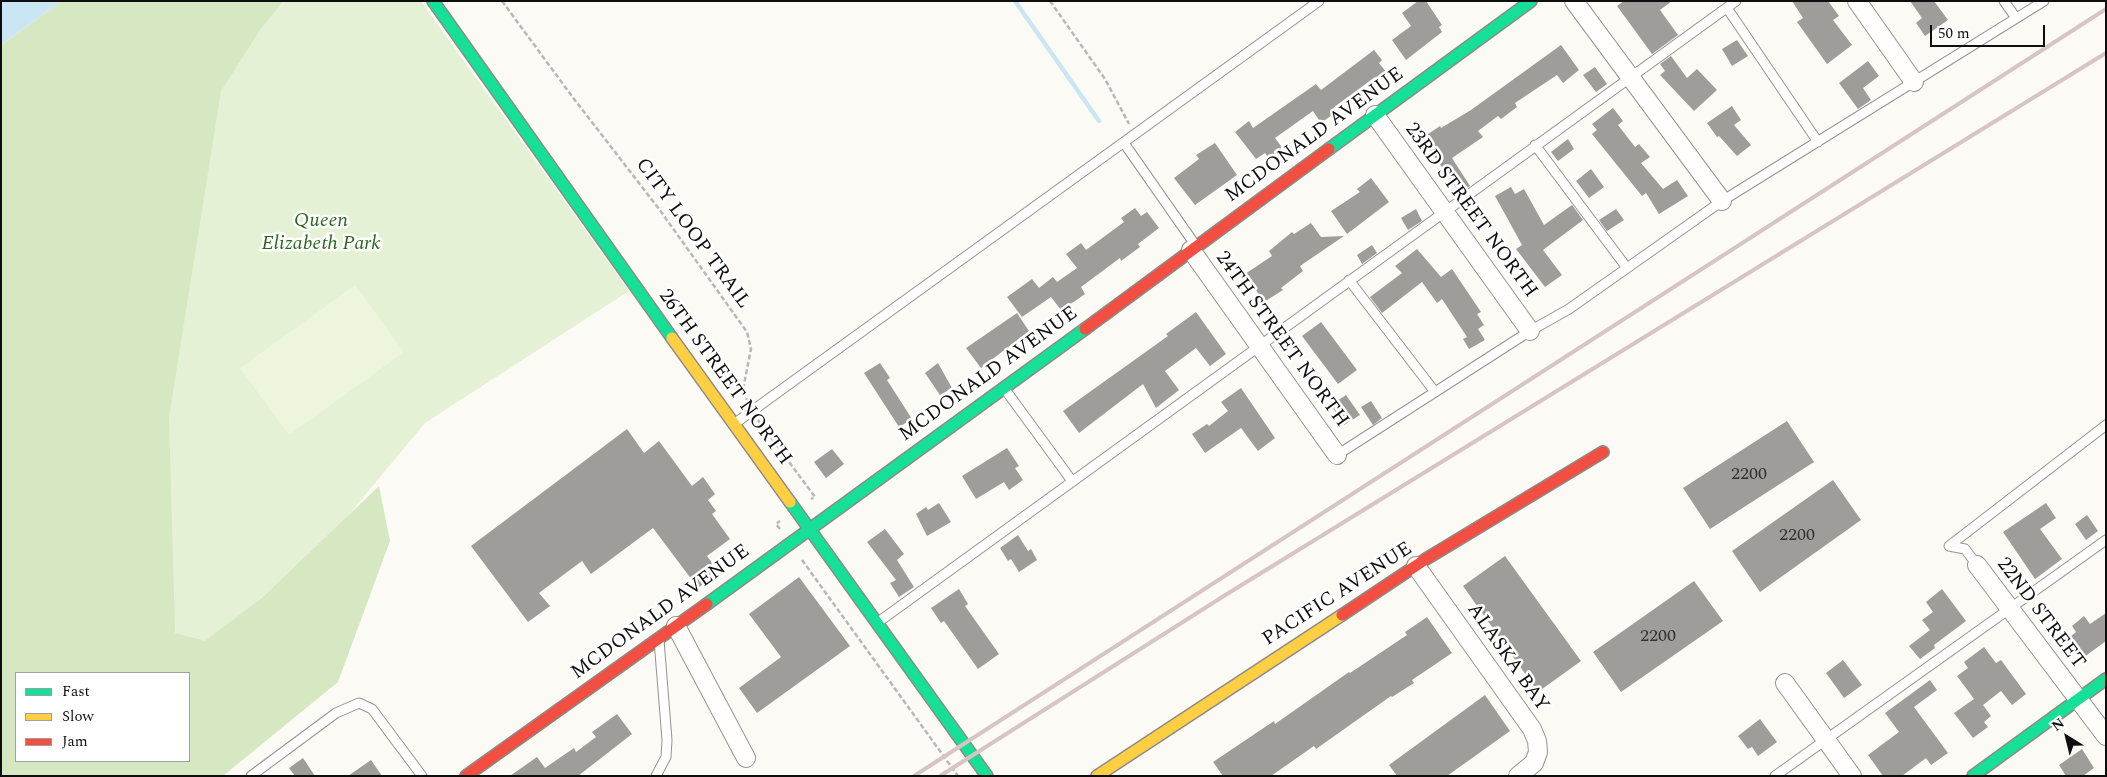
<!DOCTYPE html>
<style>
body{margin:0}
#map{position:relative;width:2107px;height:777px;overflow:hidden;background:#fcfaf4;font-family:Spectral,serif}
canvas{display:block}
.frame{position:absolute;inset:0;border:2px solid #0e0e0e;pointer-events:none}
.legend{position:absolute;left:15px;top:672px;width:175px;height:90px;box-sizing:border-box;background:#fff;border:1px solid #9f9f9f;margin:0;padding:6px 9px;list-style:none;font-size:15px;color:#0e0e0e}
.legend li{display:flex;align-items:center;gap:10px;height:25px}
.legend b{width:25px;border:1px solid #9f9f9f}
.north{position:absolute;left:2042px;top:712px;width:50px;height:50px;-webkit-text-stroke:4px #fff;paint-order:stroke;rotate:324deg;font-size:14px;font-weight:700;line-height:20px;text-align:center;color:#0e0e0e}
.north::after{content:'';display:block;margin:auto;width:18px;height:22px;background:#0e0e0e;clip-path:polygon(50% 0,100% 100%,50% 72%,0 100%)}
.scale{position:absolute;left:1930px;top:25px;width:115px;height:22px;box-sizing:border-box;border:2px solid #0e0e0e;border-top:0;padding-left:6px;font-size:15px;line-height:18px;white-space:nowrap;color:#0e0e0e;-webkit-text-stroke:4px #fff;paint-order:stroke}
</style>
<div id="map">
<canvas width="2107" height="777"></canvas>
<div class="frame"></div>
<ul class="legend">
<li><b style="height:6px;background:#16e098"></b>Fast</li>
<li><b style="height:6px;background:#ffcf43"></b>Slow</li>
<li><b style="height:6px;background:#f24e42"></b>Jam</li>
</ul>
<div class="north">N</div>
<div class="scale">50 m</div>
</div>
<script>
const c = document.querySelector('canvas').getContext('2d');
c.lineJoin = 'round';
function fillPath(path, color) {
  c.fillStyle = color;
  c.fill(path, 'evenodd');
}
function shape(rows) {
  const path = new Path2D();
  for (const r of rows) {
    path.moveTo(r[0], r[1]);
    for (let i = 2; i < r.length; i += 2) path.lineTo(r[i], r[i + 1]);
  }
  return path;
}
function trace(path, color, width, dash) {
  c.strokeStyle = color;
  c.lineWidth = width;
  c.lineCap = dash ? 'butt' : 'round';
  c.setLineDash(dash || []);
  c.stroke(path);
}
function drawText(font, color, halo, rows, align = 'center') {
  c.font = font + ' Spectral,serif';
  c.lineWidth = 5;
  c.setLineDash([]);
  c.textBaseline = 'middle';
  c.strokeStyle = halo;
  c.fillStyle = color;
  for (const [text, x, y, turn = 0] of rows) {
    c.save();
    c.translate(x, y);
    c.rotate((+turn || 0) * Math.PI / 180);
    c.textAlign = isNaN(turn) ? turn : align;
    if (halo) c.strokeText(text, 0, 0);
    c.fillText(text, 0, 0);
    c.restore();
  }
}
fillPath(shape([
 [60,1,421,1,629,291,425,423,189,707,189,673,46,673,70,88,54,5]
]), '#e5f1d4');
fillPath(shape([
 [62,1,283,1,260,30,221,91,169,417,175,633,205,641,262,598,379,486,390,541,338,682,223,776,1,776,1,45],
 [16,673,189,673,189,761,16,761]
]), '#d5e8c2');
fillPath(shape([
 [355,285,404,352,289,435,240,368]
]), '#eef5dd');
fillPath(shape([
 [1,1,62,1,1,45]
]), '#cae6f5');
trace(shape([
 [1015,1,1099,121]
]), '#cae6f5', 4.5);
fillPath(shape([
 [1418,1,1426,1,1442,25,1439,27,1442,32,1406,60,1392,40,1411,26,1402,13],
 [1624,1,1672,1,1660,10,1678,35,1652,54,1617,6],
 [1792,1,1828,1,1839,16,1833,20,1852,45,1827,64,1797,22,1803,18],
 [1910,1,1934,1,1948,20,1925,36,1916,23,1922,18],
 [1737,40,1748,56,1732,66,1722,49],
 [1561,45,1579,70,1563,83,1557,75,1515,103,1517,107,1501,119,1498,116,1478,131,1483,137,1452,158,1470,186,1459,192,1422,138,1440,126,1441,128,1471,110],
 [1374,50,1382,60,1379,63,1387,73,1377,80,1375,77,1333,108,1336,112,1321,123,1313,111,1275,138,1284,150,1270,160,1265,153,1256,159,1235,132,1249,121,1253,128,1316,84,1321,90],
 [1671,56,1687,78,1697,69,1717,90,1694,111,1660,75,1665,71,1660,64],
 [1868,61,1879,76,1863,88,1871,100,1858,109,1839,83],
 [1595,67,1607,84,1596,92,1583,75],
 [1732,106,1741,120,1734,125,1751,145,1737,156,1719,136,1717,137,1707,123],
 [1613,108,1623,121,1618,125,1635,147,1639,144,1650,157,1641,163,1663,189,1677,180,1688,196,1659,214,1646,193,1642,196,1592,134,1597,130,1592,124],
 [1568,139,1574,149,1558,161,1551,152],
 [1215,143,1237,175,1195,205,1174,178,1199,159,1196,155],
 [1591,169,1604,187,1589,198,1576,181],
 [1371,178,1389,202,1347,234,1331,211,1360,192,1357,189],
 [1511,187,1515,194,1524,189,1544,225,1572,205,1583,220,1543,250,1562,275,1545,287,1516,249,1522,245,1495,196],
 [1135,208,1141,216,1147,212,1159,228,1138,244,1140,247,1121,261,1120,258,1081,287,1085,294,1075,301,1061,310,1051,297,1022,317,1007,297,1032,279,1039,288,1053,277,1057,282,1077,268,1066,254,1081,243,1086,250,1124,222,1121,218],
 [1416,209,1422,221,1408,230,1401,218],
 [1616,209,1624,220,1607,231,1599,220],
 [1311,223,1321,237,1344,236,1300,266,1303,271,1281,288,1283,290,1264,302,1245,274,1272,256,1269,251,1292,232,1294,234],
 [1372,245,1377,253,1362,264,1357,255],
 [1417,249,1441,277,1452,269,1481,312,1477,314,1484,325,1478,329,1485,340,1469,349,1463,339,1467,337,1442,299,1437,303,1422,282,1382,313,1370,297,1402,273,1395,266],
 [1196,312,1226,354,1210,366,1196,348,1165,371,1179,390,1156,408,1143,384,1079,433,1063,411,1168,336,1166,334],
 [1017,313,1029,331,981,368,966,348],
 [1321,322,1357,370,1338,384,1302,336],
 [880,363,890,378,887,380,912,419,899,427,864,373],
 [938,363,952,388,940,395,925,373],
 [1241,388,1275,438,1258,451,1241,428,1205,453,1192,434,1207,424,1209,426,1228,411,1221,402],
 [1346,395,1360,415,1344,425,1331,405],
 [1371,401,1382,418,1373,425,1361,407],
 [1787,421,1814,462,1710,529,1683,488],
 [627,429,644,453,659,441,692,486,703,477,715,494,708,500,716,511,712,514,730,539,707,556,719,572,698,588,653,528,591,574,582,561,539,593,550,606,528,622,471,546],
 [1007,448,1019,466,1015,468,1023,480,1009,490,1004,482,976,499,962,476],
 [832,449,844,464,826,478,814,462],
 [1833,480,1861,520,1760,592,1732,551],
 [939,503,951,522,927,536,916,514,926,507,928,510],
 [2046,503,2056,518,2040,529,2062,559,2035,579,2003,532],
 [2087,515,2098,531,2086,540,2075,524],
 [885,529,904,554,897,560,914,587,899,597,890,583,896,580,867,542],
 [1018,535,1028,551,1031,549,1037,560,1019,572,1011,559,1008,561,1000,548],
 [1505,556,1581,661,1538,692,1463,586],
 [799,577,850,646,757,713,739,688,781,657,749,614],
 [1694,581,1723,621,1621,692,1593,652],
 [959,589,968,604,965,606,999,654,978,669,944,621,941,623,931,608],
 [1942,589,1966,621,1934,645,1935,648,1920,659,1909,646,1930,630,1922,620,1933,612,1926,602],
 [2106,613,2106,641,2080,660,2065,641,2076,632,2072,626,2084,616,2090,624],
 [1427,617,1452,653,1412,680,1414,683,1392,697,1391,696,1316,749,1314,746,1271,776,1223,776,1213,762,1274,721,1275,724,1349,672,1350,673,1407,635,1405,632],
 [1984,647,1996,663,2001,660,2026,694,2012,705,2001,691,1983,705,1991,716,1984,722,1988,727,1973,738,1954,713,1974,699,1957,676,1968,668,1964,662],
 [1843,660,1862,685,1844,698,1826,673],
 [1930,680,1937,690,1914,707,1948,753,1931,765,1926,758,1902,776,1883,776,1868,755,1899,732,1885,713],
 [1485,695,1510,731,1447,776,1397,776,1389,765],
 [617,714,632,734,578,776,510,776,537,757,545,768,574,748,576,752,596,737,592,732],
 [1760,719,1777,742,1758,756,1752,747,1748,749,1738,736],
 [2082,749,2094,768,2083,776,2066,776,2059,765],
 [303,758,315,776,295,776,289,768],
 [371,760,382,776,348,776]
]), '#9f9d99');
const lane = shape([
 [2004,1,2016,18],
 [1727,8,1818,142],
 [1124,143,1196,246],
 [1535,145,1627,268],
 [1349,280,1435,392],
 [1004,388,1072,481],
 [734,424,1319,1],
 [1337,455,1530,331,1569,309,1722,201,2044,1],
 [1977,565,1965,549,1949,546,2106,425],
 [877,623,1736,1],
 [251,776,336,713,359,703,372,709,422,776],
 [656,776,666,757,667,740,659,640],
 [1775,776,2106,540]
]);
const street = shape([
 [1574,1,1722,201],
 [1857,1,1914,82],
 [1375,115,1530,331],
 [1191,250,1337,455],
 [1977,565,2106,736],
 [1416,566,1532,729,1537,741,1538,752,1534,763,1518,776],
 [676,626,746,758],
 [1785,683,1852,776]
]);
const fast = shape([
 [433,1,672,338],
 [1329,149,1531,1],
 [790,502,987,776],
 [707,604,1085,329],
 [1973,776,2106,679]
]);
const slow = shape([
 [672,338,790,502],
 [1097,776,1342,615]
]);
const jam = shape([
 [1085,329,1329,149],
 [1342,615,1426,559,1603,452],
 [466,776,707,604]
]);
trace(lane, '#959492', 11);
trace(street, '#959492', 20);
trace(fast, '#8c8b88', 14);
trace(slow, '#8c8b88', 14);
trace(jam, '#8c8b88', 14);
trace(shape([
 [502,1,571,95,659,209,747,332,751,349,743,389,747,400],
 [1050,1,1105,79,1129,124],
 [758,420,815,497,811,499],
 [780,529,776,524,780,521],
 [802,560,958,776]
]), '#b8b8b7', 2.5, [5, 2.5]);
trace(lane, '#fffefd', 9);
trace(street, '#fffefd', 18);
trace(fast, '#16e098', 11);
trace(slow, '#ffcf43', 11);
trace(jam, '#f24e42', 11);
trace(shape([
 [914,776,2106,9],
 [940,776,1227,594,2106,53]
]), '#d7c5c5', 4);
drawText('18px', '#323231', null, [
 ["2200",1749,475],
 ["2200",1797,536],
 ["2200",1658,637]
]);
drawText('20px', '#0e0e0e', '#fff', [
 ["MCDONALD AVENUE",1315,136,-36],
 ["23RD STREET NORTH",1470,211,54],
 ["CITY LOOP TRAIL",692,234,54],
 ["24TH STREET NORTH",1281,340,54],
 ["MCDONALD AVENUE",989,375,-36],
 ["26TH STREET NORTH",724,378,54],
 ["PACIFIC AVENUE",1338,595,-33],
 ["MCDONALD AVENUE",661,613,-36],
 ["22ND STREET",2040,614,53],
 ["ALASKA BAY",1507,658,55]
]);
drawText('italic 20px', '#2c671e', '#fff', [
 ["Queen",321,222],
 ["Elizabeth Park",321,245]
]);
</script>
